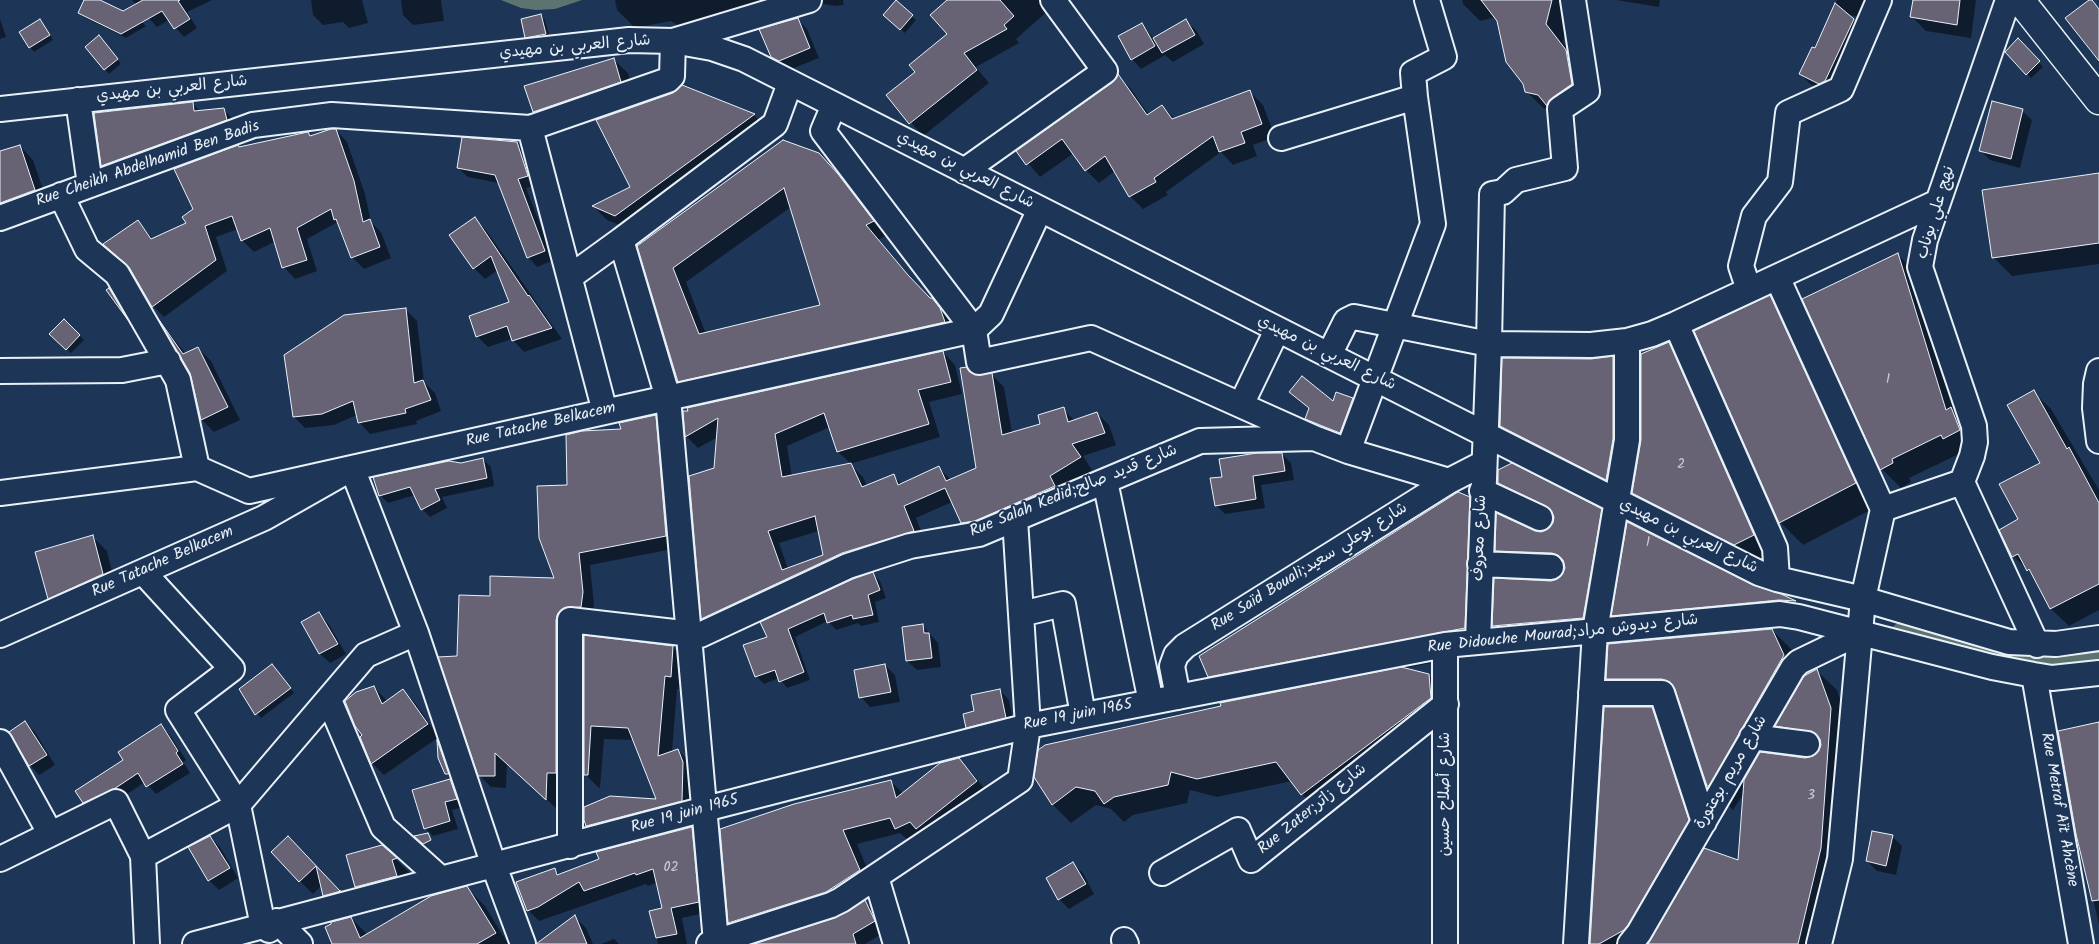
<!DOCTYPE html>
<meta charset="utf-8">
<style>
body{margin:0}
canvas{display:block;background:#1d3557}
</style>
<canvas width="2099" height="944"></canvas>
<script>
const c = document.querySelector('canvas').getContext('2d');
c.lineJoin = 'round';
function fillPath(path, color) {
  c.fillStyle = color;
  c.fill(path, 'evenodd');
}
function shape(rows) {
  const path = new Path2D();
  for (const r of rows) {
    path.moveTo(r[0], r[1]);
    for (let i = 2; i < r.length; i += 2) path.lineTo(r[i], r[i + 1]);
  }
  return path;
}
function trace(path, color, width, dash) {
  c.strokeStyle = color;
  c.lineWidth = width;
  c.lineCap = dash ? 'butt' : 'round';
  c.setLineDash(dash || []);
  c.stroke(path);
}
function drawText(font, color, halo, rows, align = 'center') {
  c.font = font + ' Kalam,"Playpen Sans Arabic",sans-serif';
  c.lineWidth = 4;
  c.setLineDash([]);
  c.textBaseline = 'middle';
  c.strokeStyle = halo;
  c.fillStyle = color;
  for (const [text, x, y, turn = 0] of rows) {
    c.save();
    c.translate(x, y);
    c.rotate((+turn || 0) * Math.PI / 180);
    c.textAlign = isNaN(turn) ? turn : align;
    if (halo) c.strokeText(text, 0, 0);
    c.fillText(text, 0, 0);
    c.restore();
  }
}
fillPath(shape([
 [501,0,582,0,555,9,536,10,521,8],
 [1897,623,1978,642,2057,655,2099,650,2099,661,2052,664,2023,661,1974,651,1894,630,1893,627]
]), '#5d736f');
fillPath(shape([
 [86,0,97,0,142,22,146,26,126,38,84,17,79,13],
 [132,0,212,0,187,12,197,28,184,37,169,20,157,27],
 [311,0,362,0,368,23,349,28,343,22,323,25,313,15],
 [401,0,441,0,444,21,413,25,403,15],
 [615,0,843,0,844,5,835,6,824,4,763,23,692,35,671,21,635,28,617,10],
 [949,0,1039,0,1049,10,1016,39,1019,43,976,67,989,83,923,136,887,95,916,72,949,35],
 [1462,0,1566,0,1569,15,1563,42,1582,69,1569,115,1543,108,1526,91,1498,21,1496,17,1480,21,1463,4],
 [1616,0,1660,0,1659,7],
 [1837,0,1876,0,1868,18,1848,15,1863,29,1830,93,1810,84,1801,74,1815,50],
 [1914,0,1976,0,1971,38,1926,31,1912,17],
 [897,2,916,20,905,33,885,15],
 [540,15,545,20,550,38,531,41,526,37],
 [0,19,6,37,0,39],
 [797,19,807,29,819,58,789,70,782,67,772,57],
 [1186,21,1196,30,1204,44,1173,62,1165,55,1141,69,1132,59,1142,24,1154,39],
 [44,25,53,40,34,52,30,47],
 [2018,40,2043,67,2031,78,2006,52],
 [103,41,121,64,109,74,87,47],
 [613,59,628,73,635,96,548,126,534,112,526,87],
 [1118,76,1131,89,1149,115,1162,106,1175,119,1250,92,1263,105,1275,137,1253,145,1257,156,1233,165,1221,152,1166,192,1168,195,1143,209,1130,196,1115,171,1099,183,1086,170,1074,153,1040,177,1018,151,1114,83],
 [683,86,754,115,767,129,629,229,607,220,594,207,632,187,673,94],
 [192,103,201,112,223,109,237,123,116,179,102,166,95,114],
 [2022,111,2032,120,2020,168,1990,160,1981,151],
 [336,130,347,142,365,194,371,222,381,232,391,258,364,269,352,257,338,222,307,239,317,271,295,279,284,267,276,241,254,252,242,240,238,229,216,237,227,271,164,317,153,306,131,269,105,244,137,221,154,240,188,223,194,210,240,148,308,133,311,137],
 [516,143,526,152,536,185,526,188,554,260,537,267,528,257,499,183,468,177,458,168],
 [20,146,33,160,48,204,0,227,0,152],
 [819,154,852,189,887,235,878,240,922,290,946,313,954,324,693,395,679,381,639,247],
 [791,207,822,306,706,334,686,282],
 [2099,174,2099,264,2012,276,1994,258],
 [475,219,486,230,562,339,524,352,512,339,488,347,477,336,510,303,498,270,485,279,474,268],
 [1898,255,1917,273,1970,428,1962,457,1959,454,1909,478,1911,482,1901,488,1882,469,1804,300],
 [109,289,123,304,137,328,129,320],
 [1770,297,1793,320,1878,506,1803,545,1780,522],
 [406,310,417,321,424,382,435,393,441,411,416,421,417,424,370,434,359,422,357,415,334,425,305,428,294,417],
 [64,321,84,340,71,353,51,334],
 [165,328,186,354,198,348,211,361,240,420,214,432,202,420,191,373],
 [1669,343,1688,363,1773,554,1754,564,1653,512,1633,493],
 [943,352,955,365,962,394,929,402,940,437,850,464,863,477,867,486,894,476,903,485,939,468,951,480,978,469,966,368,975,376,992,375,1004,387,1012,433,1042,425,1063,409,1075,421,1097,413,1109,425,1116,445,1083,456,1092,470,1062,489,974,535,962,522,952,502,916,518,926,544,715,631,703,619,690,477,715,469,718,437,698,448,686,436,684,412],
 [830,427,838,452,851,464,792,477,787,446],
 [819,531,825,556,788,569,779,543],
 [1613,358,1632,377,1626,499,1521,445,1501,426,1591,360],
 [1291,392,1334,403,1352,399,1361,408,1348,441,1315,427,1307,419,1310,409],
 [2033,392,2051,409,2099,490,2099,610,2069,626,2051,609,2034,576,2013,556,2020,520,2041,463],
 [655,416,667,428,678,548,590,565,594,605,592,619,576,619,559,784,558,810,507,762,506,788,491,787,479,775,458,657,491,598,556,580,569,486,622,431],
 [1282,454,1291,463,1294,480,1261,485,1265,508,1225,514,1216,505,1224,478],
 [483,459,491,467,494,486,442,497,447,508,430,517,422,509,415,495,388,503,380,495,461,464],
 [1499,483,1601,510,1617,526,1599,634,1509,641,1494,625,1551,582,1557,580,1563,575,1566,568,1512,566,1496,550,1534,532,1541,533,1548,531,1554,524,1555,517,1515,498],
 [1469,498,1493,523,1488,652,1401,669,1429,676,1448,694,1321,813,1302,794,1292,781,1217,797,1190,790,1187,803,1133,815,1124,822,1111,809,1096,805,1071,823,1053,805,1036,777,1234,701,1209,676],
 [93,537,107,551,116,589,64,612,50,598],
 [872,574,880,581,886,598,875,602,879,622,861,626,858,623,836,630,828,621,795,637,810,680,787,688,779,678,764,684,756,676,769,637],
 [1752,586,1780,595,1795,602,1813,620,1632,634,1613,615],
 [319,614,328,623,346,654,330,663,320,654,303,623],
 [923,626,938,643,941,667,917,670,907,661],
 [1772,630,1797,655,1807,676,1817,671,1837,690,1850,729,1822,944,1593,944,1652,708,1671,727,1707,840,1694,863,1739,862,1744,793,1733,810,1708,785,1681,704,1632,704,1607,679],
 [1781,730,1796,745,1820,749,1813,758,1806,759,1767,754],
 [585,637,673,647,685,660,684,689,677,689,672,752,678,750,691,763,694,814,600,838,587,826,658,801,634,740,604,739,600,788,598,787,585,774],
 [885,665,895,675,900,702,870,707,861,697],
 [277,670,294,693,261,718,240,690],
 [374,687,387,701,403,690,415,703,439,737,384,775,372,763,364,735],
 [1000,690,1009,700,1014,727,977,737,967,727,976,712],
 [25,723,35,732,55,765,39,775,30,765],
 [2099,723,2099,924,2077,834],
 [161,726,169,734,186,760,183,762,190,773,156,794,145,782,123,797,93,810,84,802],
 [439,743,441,746,452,778,446,774,440,758],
 [959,759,973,774,990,796,910,842,900,833,857,844,874,885,743,937,729,923,721,830,890,781,903,793],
 [450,780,458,788,464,807,452,810,458,829,433,836,425,828],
 [692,828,703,839,709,912,682,918,687,944,658,944,651,912,664,909,658,882,648,886,646,884,539,921,528,910,555,870,560,875],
 [1892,836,1902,846,1896,875,1877,871,1867,861],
 [210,837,220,847,238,878,219,890,209,880],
 [382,846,410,873,406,875,410,891,371,901,356,887,348,855],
 [301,851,352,904,338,908,325,895,322,885,313,894,300,881],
 [1073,864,1083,873,1094,894,1069,909,1059,899],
 [467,888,485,906,508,944,333,944,351,918,368,935],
 [865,902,876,913,885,932,865,944,777,944,838,919],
 [575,917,586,928,593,944,540,944],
 [614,939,619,944,601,944]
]), '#0007');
const building = shape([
 [84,0,100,0,123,11,143,0,180,0,178,1,190,19,174,29,162,11,121,34,78,13,84,0],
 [896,0,913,15,900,30,883,15,896,0],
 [947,0,1000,0,1014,16,1004,25,1007,29,964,53,977,70,909,124,886,95,915,72,909,65,947,34,930,15,947,0],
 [1481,0,1552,0,1546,24,1566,50,1572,84,1552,98,1547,106,1538,95,1525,92,1523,84,1506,62,1497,21,1481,0],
 [1913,0,1960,0,1957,25,1910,17,1913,0],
 [2089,0,2092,0,2099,9,2099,61,2065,18,2089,0],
 [1835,3,1854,19,1825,81,1819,84,1799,74,1812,47,1815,48,1835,3],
 [541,14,546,34,525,38,521,19,541,14],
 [798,18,810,48,779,61,771,57,759,29,798,18],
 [40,19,50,35,29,48,19,32,40,19],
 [1186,19,1195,35,1162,53,1153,38,1186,19],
 [1142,23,1155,46,1131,60,1118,36,1142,23],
 [99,35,118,59,104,70,85,47,99,35],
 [2018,38,2040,61,2026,75,2005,52,2018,38],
 [614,58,621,82,533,112,524,86,614,58],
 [1118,74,1147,115,1162,105,1172,119,1250,90,1262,124,1241,132,1245,143,1219,152,1213,136,1154,178,1156,182,1129,197,1105,156,1085,171,1062,139,1026,165,1016,151,1113,82,1118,74],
 [682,85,755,114,615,216,592,206,630,187,596,120,673,93,682,85],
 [1992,101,2023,109,2011,159,1979,151,1992,101],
 [193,102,194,111,224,108,227,120,101,166,94,113,193,102],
 [331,129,336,129,354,181,363,222,370,219,380,247,351,258,336,219,334,220,331,209,297,228,307,260,282,268,270,228,241,241,232,216,205,226,216,260,152,307,129,267,103,244,138,220,151,239,186,223,182,217,193,209,174,169,238,145,239,147,308,132,310,136,331,129],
 [462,137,517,142,528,176,518,179,545,251,527,258,495,175,457,168,462,137],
 [783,140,819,153,838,174,874,221,866,225,908,275,930,298,932,298,940,308,945,322,678,382,637,246,783,140],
 [784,188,820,305,699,334,673,268,784,188],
 [20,145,35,190,0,203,0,151,20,145],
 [2099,173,2099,243,1992,258,1982,190,2099,173],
 [475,217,528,296,529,295,552,328,512,341,507,326,476,337,469,316,509,302,491,256,473,269,449,235,475,217],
 [1898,253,1946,410,1951,407,1960,430,1943,439,1941,435,1892,459,1893,463,1880,470,1802,299,1898,253],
 [109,288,128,320,106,290,109,288],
 [1770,295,1856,483,1779,523,1694,331,1770,295],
 [406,308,414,383,423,380,431,400,405,409,406,413,358,423,353,401,322,414,293,417,284,355,344,315,406,308],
 [64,319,80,335,66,350,49,334,64,319],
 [159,320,183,354,198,347,228,407,201,420,190,373,159,320],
 [1669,342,1754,535,1734,545,1632,493,1641,440,1641,354,1669,342],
 [943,351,951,382,918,390,929,424,837,452,824,413,775,434,782,477,851,463,862,487,894,474,898,485,939,466,946,481,976,468,960,368,967,367,969,371,975,375,992,373,1002,435,1040,424,1038,415,1064,407,1068,422,1097,412,1105,433,1072,444,1081,457,1050,476,1055,486,975,521,961,523,945,488,904,506,914,531,842,553,701,619,689,476,714,468,718,418,685,437,683,411,688,411,687,408,943,351],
 [815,516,823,555,782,570,768,531,815,516],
 [1613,356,1613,439,1606,480,1500,426,1502,358,1591,359,1613,356],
 [1302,376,1333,401,1336,392,1353,398,1340,433,1305,419,1309,408,1289,392,1302,376],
 [2034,390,2067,449,2069,447,2099,503,2099,584,2050,609,2029,569,2027,571,2018,554,2012,557,1999,530,2018,519,1999,484,2040,463,2007,405,2034,390],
 [656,415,666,536,579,553,583,592,581,607,564,608,558,613,556,620,556,773,547,773,546,800,495,753,495,776,478,776,438,657,457,656,459,595,490,596,490,576,554,578,539,538,537,486,567,485,566,435,582,431,621,429,619,423,656,415],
 [1257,453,1282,453,1285,471,1253,476,1256,499,1215,506,1210,478,1222,477,1219,459,1257,453],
 [483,458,487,478,435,489,440,500,421,510,410,487,379,496,373,477,449,461,461,463,483,458],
 [1512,463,1602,509,1583,618,1492,626,1494,578,1551,581,1557,579,1562,575,1565,568,1563,560,1558,555,1552,553,1495,551,1496,513,1535,531,1541,532,1547,529,1553,523,1554,517,1551,511,1546,506,1498,483,1498,470,1512,463],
 [1458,492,1470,497,1465,628,1208,677,1199,656,1458,492],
 [1627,522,1753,585,1781,594,1796,601,1779,600,1611,616,1627,522],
 [93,535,103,574,48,599,35,552,93,535],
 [873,572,880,590,868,595,873,615,853,619,852,615,827,623,824,613,788,629,804,672,779,682,775,670,755,677,743,645,767,637,760,622,853,579,873,572],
 [319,612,338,644,319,654,301,622,319,612],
 [923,624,924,633,929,633,932,658,906,661,902,627,923,624],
 [1772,629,1784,655,1709,786,1707,786,1675,689,1670,682,1662,679,1606,679,1608,644,1772,629],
 [584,635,673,646,671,677,665,676,658,756,678,749,683,762,682,801,586,826,584,820,584,807,610,796,656,799,628,728,591,726,588,775,584,775,584,635],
 [272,664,291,688,255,715,239,689,272,664],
 [885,664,891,692,859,698,854,670,885,664],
 [1401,667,1429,674,1431,698,1301,795,1276,762,1197,779,1171,772,1168,785,1114,797,1104,804,1095,791,1076,787,1052,805,1034,777,1038,750,1045,745,1221,706,1220,703,1401,667],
 [1817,669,1831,708,1821,848,1798,944,1648,944,1704,848,1738,860,1744,780,1760,752,1805,758,1813,756,1818,752,1821,745,1820,739,1815,733,1775,726,1804,676,1817,669],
 [374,686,382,704,403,689,428,724,371,764,360,737,362,735,355,726,345,701,356,692,374,686],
 [1000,689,1006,718,966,728,963,714,974,711,971,695,1000,689],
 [1604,707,1652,707,1689,820,1628,925,1624,930,1599,944,1590,944,1604,707],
 [25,721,47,755,29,766,9,732,25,721],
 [2099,722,2099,900,2092,901,2076,834,2058,731,2099,722],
 [161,724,178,751,176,753,183,764,146,787,138,773,114,789,83,803,75,791,123,760,118,752,161,724],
 [437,740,449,774,445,774,438,758,437,740],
 [959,758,977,781,916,829,910,822,895,829,890,818,843,830,860,870,826,892,728,923,720,829,794,804,891,780,896,798,940,763,959,758],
 [450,779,457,799,445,802,450,821,424,829,412,790,450,779],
 [692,827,699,902,671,908,677,934,656,938,649,911,662,908,653,869,636,875,635,873,584,891,579,882,538,907,527,911,516,882,555,868,557,875,599,859,596,852,692,827],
 [1872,831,1893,835,1886,866,1866,861,1872,831],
 [428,833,431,840,423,844,414,836,428,833],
 [210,836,230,868,208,881,188,847,210,836],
 [288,836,340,891,341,891,323,896,316,866,299,882,271,852,288,836],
 [382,845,397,858,392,860,397,876,355,887,346,855,382,845],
 [1073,862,1086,884,1058,900,1046,878,1073,862],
 [467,886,496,933,477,944,332,944,325,927,331,924,331,922,351,917,360,938,431,896,467,886],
 [865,900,875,921,853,934,856,944,754,944,835,918,865,900],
 [575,915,587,944,536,944,575,915]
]);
fillPath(building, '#676374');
trace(building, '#e8f1f8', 1);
const minor = shape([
 [1415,97,1413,73,1444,57,1427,0],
 [78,100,90,185],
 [834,105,823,131,974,330,979,362,1091,338,1314,438,1348,451,1449,481],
 [0,109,629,40,673,41,712,48,744,59,1759,573,1777,579,1863,599,2009,642,2056,644,2099,638],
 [530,128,605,412],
 [1281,138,1415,97,1433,224,1348,451],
 [964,171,1105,71,1053,0],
 [61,195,87,249,117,274,178,380,197,468,249,491,352,468,416,633,494,866,523,944],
 [0,218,253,125,332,115,530,128,668,80,672,76,673,41,809,0],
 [570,277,621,240],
 [1777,277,1883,509,1863,599,1840,859,1819,944],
 [1749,290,1741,266,1754,216,1780,182,1788,113,1841,89,1879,0],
 [1676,324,1775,548,1777,579],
 [1329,355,1346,321,1354,317,1489,344,1591,345,1627,341,1652,334,1676,324,1938,202],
 [0,371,122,370,168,361],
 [2099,371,2096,384,2095,408,2099,441],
 [1241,405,1277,330],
 [1105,481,1151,702],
 [1962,482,2037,645],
 [1482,491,1540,518],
 [0,493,197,468],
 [1883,509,1962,482,1972,456,1975,442,1974,426,1920,267,1925,240,2008,0],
 [1015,519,1021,614,1063,604,1083,715],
 [1480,564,1551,567],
 [143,572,232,669,178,710,238,805,263,926],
 [0,635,264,518,352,468,974,330,991,314,1040,209],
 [1478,641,1489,344,1492,194,1503,192,1516,180,1565,168,1560,109,1587,91,1573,0],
 [2034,675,2081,944],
 [1591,693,1662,693,1704,822],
 [1178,697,1172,666,1176,655,1185,646,1449,481,1484,463],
 [329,700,383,827,441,879],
 [1752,737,1807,744],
 [0,742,50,833],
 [570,846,570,620,700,635,848,566,910,546,979,534,1200,441,1314,438],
 [143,856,238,805,366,655,416,633],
 [0,859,116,802,143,856,147,944],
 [1162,873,1238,830,1251,860,1446,704],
 [876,877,896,944],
 [269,930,277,921,300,944],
 [1124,940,1126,944],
 [716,942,668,398,621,240,775,124,790,83],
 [195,944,705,809,1028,726,1445,645,1780,614,1799,617,1992,667,2034,675,2052,678,2099,673],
 [709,944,831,905,841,900,1020,780,1028,726,1021,614],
 [1445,944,1445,645],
 [1576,944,1595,631,1627,440,1627,341],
 [1630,944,1639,933,1793,668,1799,662,1861,632]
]);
const major = shape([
 [2020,0,2099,100]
]);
trace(minor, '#e8f1f8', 28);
trace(major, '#e8f1f8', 31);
trace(minor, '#1d3557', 24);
trace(major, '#1d3557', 28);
drawText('14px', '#c8ced7', null, [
 ["1",1888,381],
 ["2",1681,466],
 ["1",1648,544],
 ["3",1811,797],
 ["02",671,869]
]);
drawText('16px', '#e8f1f8', '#1d3557', [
 ["شارع العربي بن مهيدي",575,48,-5],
 ["شارع العربي بن مهيدي",172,90,-6],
 ["Rue Cheikh Abdelhamid Ben Badis",148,165,-19],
 ["شارع العربي بن مهيدي",965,171,27],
 ["نهج علي بوناب",1937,213,-73],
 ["شارع العربي بن مهيدي",1326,354,26],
 ["Rue Tatache Belkacem",541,426,-13],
 ["Rue Salah Kedid;شارع قديد صالح",1074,492,-22],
 ["شارع العربي بن مهيدي",1688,537,26],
 ["شارع معروف",1481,538,-88],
 ["Rue Tatache Belkacem",163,563,-24],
 ["Rue Saïd Bouali;شارع بوعلي سعيد",1310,568,-32],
 ["Rue Didouche Mourad;شارع ديدوش مراد",1563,635,-6],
 ["Rue 19 juin 1965",1078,716,-11],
 ["شارع مريم بوعتورة",1732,773,-60],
 ["شارع أصلاح حسين",1446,794,-90],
 ["Rue Zater;شارع زاتر",1313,810,-39],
 ["Rue Metraf Aït Ahcène",2058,810,80],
 ["Rue 19 juin 1965",685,815,-15]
]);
</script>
